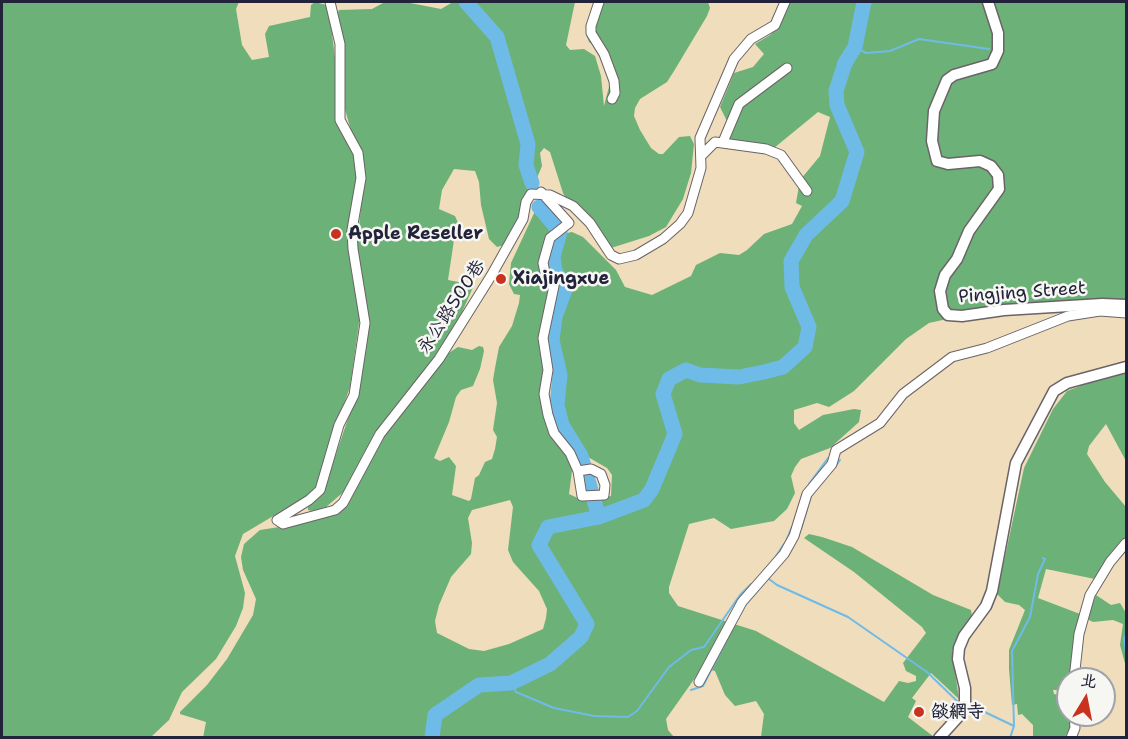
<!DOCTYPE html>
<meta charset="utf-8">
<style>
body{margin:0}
#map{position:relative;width:1128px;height:739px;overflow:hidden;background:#efddbb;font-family:"Shantell Sans","LXGW WenKai TC",sans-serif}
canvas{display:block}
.frame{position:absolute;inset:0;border:3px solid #22223b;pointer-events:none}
.north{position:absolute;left:1056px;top:667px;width:60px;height:60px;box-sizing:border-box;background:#f6f6f2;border:2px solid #a1a1a9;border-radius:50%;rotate:10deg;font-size:16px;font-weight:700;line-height:24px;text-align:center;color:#22223b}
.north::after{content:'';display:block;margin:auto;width:21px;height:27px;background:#c8321e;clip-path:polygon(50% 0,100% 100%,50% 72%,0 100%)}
</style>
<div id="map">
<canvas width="1128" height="739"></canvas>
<div class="frame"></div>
<div class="north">北</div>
</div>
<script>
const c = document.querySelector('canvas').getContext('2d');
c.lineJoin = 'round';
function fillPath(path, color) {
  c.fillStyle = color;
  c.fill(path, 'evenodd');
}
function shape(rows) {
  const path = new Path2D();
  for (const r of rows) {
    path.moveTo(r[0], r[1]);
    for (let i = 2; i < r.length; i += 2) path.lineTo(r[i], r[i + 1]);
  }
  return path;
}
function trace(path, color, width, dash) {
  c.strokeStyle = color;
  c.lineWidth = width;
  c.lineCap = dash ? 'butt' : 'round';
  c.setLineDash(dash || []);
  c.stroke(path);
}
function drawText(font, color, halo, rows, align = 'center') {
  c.font = font + ' "Shantell Sans","LXGW WenKai TC",sans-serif';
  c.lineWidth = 5;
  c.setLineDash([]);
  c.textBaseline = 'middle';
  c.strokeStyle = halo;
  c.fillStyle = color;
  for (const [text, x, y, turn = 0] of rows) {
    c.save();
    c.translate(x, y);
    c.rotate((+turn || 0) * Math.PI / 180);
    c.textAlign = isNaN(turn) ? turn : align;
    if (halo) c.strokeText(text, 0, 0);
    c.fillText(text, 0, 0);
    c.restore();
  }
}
fillPath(shape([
 [2,2,239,2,236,9,242,45,252,60,269,57,265,34,269,26,310,17,311,5,315,2,326,5,330,17,338,83,336,109,352,147,358,182,350,244,352,277,361,309,350,387,326,454,318,485,307,496,243,534,235,556,245,593,243,608,236,626,216,659,182,692,169,720,151,737,2,737],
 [405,2,441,9,453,2,575,2,566,45,570,50,584,49,595,56,601,76,604,106,610,83,607,69,596,47,589,42,586,33,594,2,708,2,710,8,707,16,674,71,667,82,640,99,635,108,634,116,640,130,651,148,659,154,663,154,679,137,690,136,694,144,691,173,683,199,666,227,649,236,611,248,569,204,563,193,550,152,544,148,540,153,542,166,522,213,504,245,497,247,489,239,481,205,479,182,475,171,454,169,442,190,439,209,455,216,466,241,454,240,448,280,474,285,459,319,347,489,326,507,312,511,308,510,308,507,322,495,351,410,368,325,357,248,364,175,344,106,345,65,337,15,339,10,372,9,383,3],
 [789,2,1126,2,1126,302,992,309,929,323,906,339,854,391,829,407,817,403,794,410,794,423,799,430,823,415,854,409,861,410,859,422,830,448,801,459,795,467,791,476,795,493,787,509,774,521,731,529,714,518,689,524,669,587,669,593,678,606,756,631,884,702,899,681,908,683,916,681,916,676,906,671,903,663,926,633,922,627,854,572,804,538,809,534,822,537,852,547,933,595,971,610,972,616,952,651,959,699,931,673,912,698,916,701,908,717,934,737,761,737,764,714,756,701,735,706,725,695,715,671,702,668,666,719,668,730,674,737,203,738,206,722,180,714,180,712,207,685,227,659,253,615,256,599,243,570,241,557,244,544,260,530,305,523,335,511,380,438,447,354,458,347,472,350,479,346,483,347,484,351,480,369,473,386,461,390,456,397,449,422,434,458,440,461,449,457,452,461,456,466,452,495,469,501,471,499,475,478,479,475,485,462,492,459,495,449,497,437,493,430,497,403,493,380,495,368,499,347,512,326,519,303,520,295,514,294,509,284,511,263,536,209,541,206,548,205,558,224,546,237,539,259,542,288,548,290,543,414,553,435,569,456,572,471,569,494,582,500,611,496,612,475,607,468,581,453,560,419,562,375,555,321,560,291,559,279,554,268,557,240,562,234,572,232,583,237,616,270,625,287,652,295,691,276,696,265,720,253,739,255,747,250,764,234,792,224,802,206,796,203,800,180,820,156,830,117,818,112,774,148,727,139,727,121,720,107,734,73,753,67,764,54,755,44,770,35,779,26],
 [510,500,513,507,508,550,513,562,539,591,547,609,546,618,543,629,509,644,484,651,469,649,437,633,435,621,439,605,451,577,471,554,472,543,468,518,472,510],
 [1126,369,1126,461,1106,424,1089,446,1087,454,1105,482,1126,507,1126,540,1117,546,1095,579,1046,569,1038,598,1080,614,1068,690,1053,690,1054,694,1068,697,1068,715,1071,715,1072,719,1070,728,1065,737,1033,737,1033,725,1022,714,1018,715,1017,704,1012,705,1009,669,1009,650,1025,610,1019,605,1005,602,997,594,1024,468,1053,409,1067,391],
 [1096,595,1111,605,1120,603,1126,613,1126,667,1120,645,1123,624,1113,620,1093,622,1087,619]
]), '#6cb177');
trace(shape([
 [855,47,866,53,890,51,919,39,989,49],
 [835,467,840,460],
 [809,484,828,458],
 [801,529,807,509],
 [787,539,792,527],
 [774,559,784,544],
 [769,579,777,585,848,617,927,672,958,702],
 [745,605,788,555],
 [1126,635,1124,638,1126,653],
 [511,683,516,692,554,708,594,716,628,717,637,711,669,667,691,650,704,647,740,595,751,584],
 [691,690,703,686,724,645],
 [970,705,1014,726],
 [1010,738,1014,726,1012,651,1030,617,1038,574,1045,559,1043,558]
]), '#6fbbe8', 2);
trace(shape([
 [466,2,497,37,528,144,526,165,532,183],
 [539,207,560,232,553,257,555,271,566,287,555,317,552,340,560,375,557,405,562,425,581,456,599,517],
 [432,738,435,715,479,685,511,683,550,664,581,637,587,624,539,545,548,527,599,517,644,500,652,489,675,434,663,394,669,379,686,370,700,375,739,377,764,372,783,367,805,347,809,327,792,287,791,261,806,235,842,201,857,152,837,105,836,91,845,63,855,47,864,2]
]), '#6fbbe8', 15);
const minor = shape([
 [599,2,591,26,591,33,604,54,614,81,615,93,612,99],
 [723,142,739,104,787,68],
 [701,156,715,142,766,149,781,155,807,191],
 [541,192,569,223,550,238,543,263,547,282,554,286,543,338,548,370,544,394,548,415,554,433,570,453,578,471,582,496,604,495,605,485,601,474,591,469,578,471],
 [277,520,283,524,335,510,343,503,380,434,439,359,491,276,523,219,526,202,531,194,550,195,573,206,590,223,611,255,619,259,636,255,663,239,680,224,688,213,701,168,700,138,734,59,751,39,775,25,785,2],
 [277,520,309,500,320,490,339,425,354,395,365,323,353,249,352,230,361,178,358,153,340,120,340,44,330,2],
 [1074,679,1079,634,1090,595,1110,562,1126,543],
 [699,682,742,602,784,554,794,536,807,494,832,464,836,450,880,423,903,394,952,357,987,348,1068,316,1100,311,1126,313],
 [1071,738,1075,728,1074,715]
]);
const tertiary = shape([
 [988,2,998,33,998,51,992,64,954,75,947,80,934,111,932,141,937,161,948,164,980,161,991,166,998,175,999,189,969,231,957,259,945,275,940,291,943,309,948,315,962,316,1004,310,1102,304,1126,305],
 [939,738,959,716,965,703,965,688,958,659,959,648,964,636,986,606,992,591,1016,463,1054,391,1067,383,1126,367]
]);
trace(minor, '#6a6368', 11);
trace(tertiary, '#6a6368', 13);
trace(minor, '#fff', 9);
trace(tertiary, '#fff', 10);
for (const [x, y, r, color] of [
 [336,234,6,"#c8321e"],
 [501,279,6,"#c8321e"],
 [919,712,6,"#c8321e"]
]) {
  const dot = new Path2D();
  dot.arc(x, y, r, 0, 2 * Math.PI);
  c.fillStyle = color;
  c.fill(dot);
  trace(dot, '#f6f6f2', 2);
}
drawText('bold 18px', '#22223b', '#f6f6f2', [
 ["Apple Reseller",348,234],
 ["Xiajingxue",513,279],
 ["燄網寺",931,712]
], 'left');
drawText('18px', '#22223b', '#f6f6f2', [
 ["Pingjing Street",1022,293,-4],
 ["永公路500巷",452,307,-57]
]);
</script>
